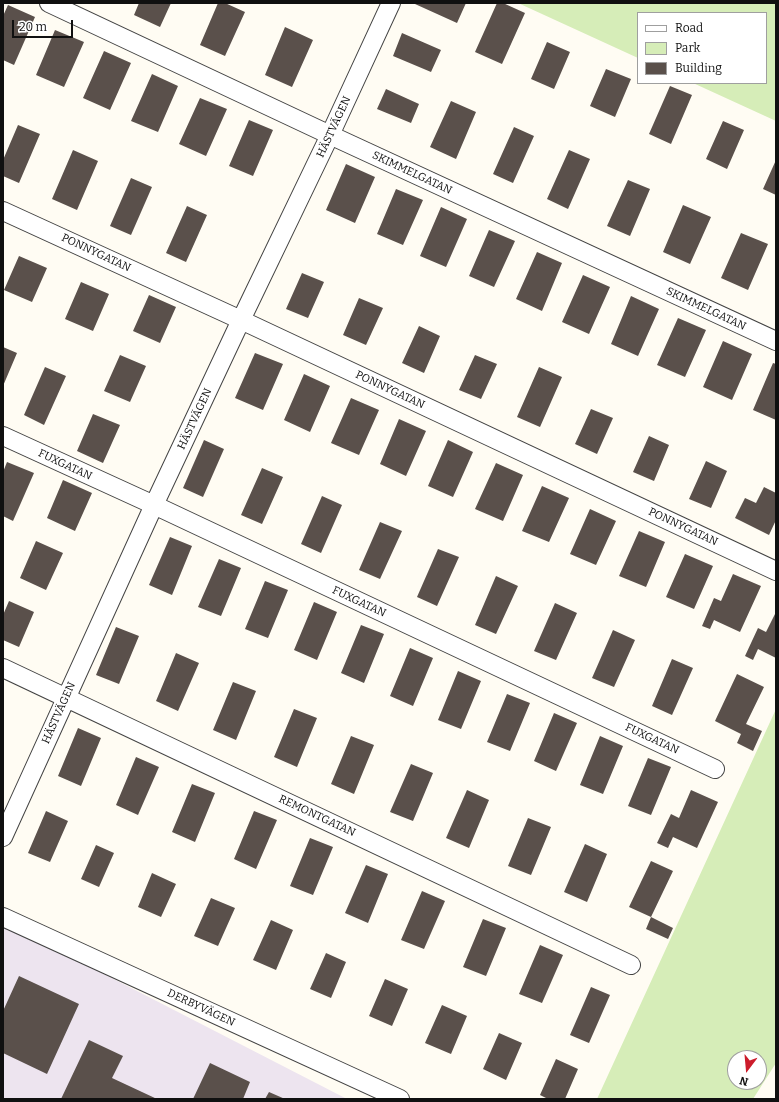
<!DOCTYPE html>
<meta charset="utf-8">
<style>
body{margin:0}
#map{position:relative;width:779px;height:1102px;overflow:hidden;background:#fffcf3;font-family:Bitter,serif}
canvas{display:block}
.frame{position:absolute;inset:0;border:4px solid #101010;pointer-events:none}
.legend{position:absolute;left:637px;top:12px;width:130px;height:72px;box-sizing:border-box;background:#fff;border:1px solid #9f9f9f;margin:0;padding:5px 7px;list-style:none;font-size:12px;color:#101010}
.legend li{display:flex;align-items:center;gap:8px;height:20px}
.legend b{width:20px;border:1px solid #9f9f9f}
.north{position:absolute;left:727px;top:1050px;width:40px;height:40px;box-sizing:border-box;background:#fff;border:1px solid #9f9f9f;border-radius:50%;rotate:196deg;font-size:11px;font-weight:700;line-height:16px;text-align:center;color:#101010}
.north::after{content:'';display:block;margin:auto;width:14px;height:18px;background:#cc1c2b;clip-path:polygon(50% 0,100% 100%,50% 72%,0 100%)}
.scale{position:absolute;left:12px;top:20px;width:61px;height:18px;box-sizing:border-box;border:2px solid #101010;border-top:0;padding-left:5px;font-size:12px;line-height:14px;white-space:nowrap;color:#101010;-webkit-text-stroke:3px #fff;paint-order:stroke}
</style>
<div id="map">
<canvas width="779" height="1102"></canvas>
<div class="frame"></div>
<ul class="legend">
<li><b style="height:5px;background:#fff"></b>Road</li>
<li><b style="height:11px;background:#d6edb8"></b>Park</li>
<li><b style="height:11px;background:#5a504b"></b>Building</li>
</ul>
<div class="north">N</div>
<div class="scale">20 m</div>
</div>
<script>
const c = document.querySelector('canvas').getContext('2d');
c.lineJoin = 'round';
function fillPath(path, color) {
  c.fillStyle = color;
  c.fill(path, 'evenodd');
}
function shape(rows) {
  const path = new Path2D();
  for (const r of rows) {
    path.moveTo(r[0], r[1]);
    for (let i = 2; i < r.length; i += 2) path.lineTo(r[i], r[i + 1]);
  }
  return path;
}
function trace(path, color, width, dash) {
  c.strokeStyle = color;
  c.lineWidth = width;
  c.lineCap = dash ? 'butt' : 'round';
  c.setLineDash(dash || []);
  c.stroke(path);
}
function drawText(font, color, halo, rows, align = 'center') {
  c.font = font + ' Bitter,serif';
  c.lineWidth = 4;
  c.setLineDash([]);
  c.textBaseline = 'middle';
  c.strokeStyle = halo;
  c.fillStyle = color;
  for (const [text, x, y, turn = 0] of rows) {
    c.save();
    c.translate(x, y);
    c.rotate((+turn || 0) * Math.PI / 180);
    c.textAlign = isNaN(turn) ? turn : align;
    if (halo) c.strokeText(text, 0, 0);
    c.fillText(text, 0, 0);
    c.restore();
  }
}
fillPath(shape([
 [3,922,347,1099,3,1099]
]), '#ede4ef');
fillPath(shape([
 [518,3,776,3,776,121,693,83,766,83,766,13,638,13,638,58],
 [776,709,776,1063,753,1099,597,1099],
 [735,1058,759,1058,759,1082,735,1082]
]), '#d6edb8');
fillPath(shape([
 [139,3,171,3,160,27,134,15],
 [218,3,225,3,245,12,225,56,200,45],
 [415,3,466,3,457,23,415,4],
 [497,3,503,3,525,13,502,64,475,52],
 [8,5,35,17,14,65,3,60,3,16],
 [285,27,313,40,292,87,265,75],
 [55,30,84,42,64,87,36,75],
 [402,33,441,50,431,72,393,56],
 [547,42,570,52,554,89,531,79],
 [104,51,131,63,110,110,83,98],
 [606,69,631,79,615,117,590,106],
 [152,74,178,86,158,132,131,121],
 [670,86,692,95,671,144,649,134],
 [386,89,419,104,411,123,377,109],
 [200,98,227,109,206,156,179,144],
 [451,101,476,112,456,159,430,147],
 [249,120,273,130,253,176,229,166],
 [723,121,744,130,727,169,706,159],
 [18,125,40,134,19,183,3,176,3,160],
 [514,127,534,136,513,183,493,174],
 [73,150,98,161,77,210,52,199],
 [569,150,590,159,568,209,547,199],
 [776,160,776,195,763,189],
 [346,164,375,177,355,223,326,210],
 [131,178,152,187,131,235,110,226],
 [628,180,650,189,630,236,607,226],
 [396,189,423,200,403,245,377,234],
 [683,205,711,217,690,264,663,252],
 [187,206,207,215,186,262,166,253],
 [441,207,467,219,446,267,420,256],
 [489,230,515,241,494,287,469,276],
 [741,233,768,244,748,290,721,278],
 [537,252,562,263,542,311,516,299],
 [19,256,47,268,32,302,4,290],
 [302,273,324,282,308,318,286,309],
 [583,275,610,287,589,334,562,322],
 [81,282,109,294,93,331,65,319],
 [149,295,176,307,160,343,133,331],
 [631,296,659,309,638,356,611,344],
 [359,298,383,308,366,345,343,335],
 [678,318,706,330,685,377,657,365],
 [419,326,440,336,424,373,402,363],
 [723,341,752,354,732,400,703,387],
 [3,347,17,353,3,386],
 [255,353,283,364,263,410,235,398],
 [120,355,146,366,130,402,104,391],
 [475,355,497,364,481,399,459,390],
 [773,363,776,364,776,420,753,410],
 [45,367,66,376,44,425,24,415],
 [539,367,562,377,540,427,517,417],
 [304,374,330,386,310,432,284,420],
 [351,398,379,410,359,455,331,443],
 [591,409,613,418,597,454,575,444],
 [93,414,120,425,103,463,77,451],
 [399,419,426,431,406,476,380,464],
 [649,436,669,445,654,481,633,472],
 [204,440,224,449,203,497,183,488],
 [448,440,473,452,453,497,428,486],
 [706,461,727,471,711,508,689,499],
 [7,462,34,473,13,521,3,516,3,472],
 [496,463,523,475,503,521,475,509],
 [262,468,283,477,262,524,241,515],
 [63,480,92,493,75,531,47,518],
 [542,486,569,498,549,542,522,531],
 [764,487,776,493,776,520,769,535,735,518,745,498,756,503],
 [322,496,342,505,321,553,301,544],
 [590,509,616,521,596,565,570,554],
 [380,522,402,531,380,579,359,570],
 [639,531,665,542,646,587,619,576],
 [170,537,192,546,172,595,149,585],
 [36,541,63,553,46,590,20,578],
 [438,549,459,557,437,606,417,597],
 [685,554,713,566,694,609,666,597],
 [219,559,241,568,221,616,198,607],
 [733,574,761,586,740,632,714,620,710,629,702,626,714,598,721,601],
 [496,576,518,586,496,634,475,625],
 [265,581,288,590,268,638,245,629],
 [9,601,34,612,19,647,3,640,3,615],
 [314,602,337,612,317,660,294,650],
 [555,603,577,613,556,660,534,651],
 [776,612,776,658,758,649,753,660,745,656,758,628,766,632],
 [361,625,384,634,364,683,341,673],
 [116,627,139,636,119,684,96,675],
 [613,630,635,640,614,687,592,678],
 [410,648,433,658,413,706,390,696],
 [176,653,199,663,178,711,156,701],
 [672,659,693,668,672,715,652,706],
 [458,671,481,681,461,729,438,720],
 [737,674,764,687,746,724,762,731,753,751,737,743,741,734,715,721],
 [233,682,256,691,236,740,213,730],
 [507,694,530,703,510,751,487,742],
 [294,709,317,718,297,767,274,757],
 [554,713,577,723,556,771,534,761],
 [78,728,101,738,81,786,58,776],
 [351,736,374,745,354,794,331,784],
 [600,736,623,746,603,794,580,785],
 [136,757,159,767,138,815,116,805],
 [648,758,671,767,651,815,628,806],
 [411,764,433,773,413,821,390,812],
 [192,784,215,793,195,842,172,832],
 [467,790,489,800,469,848,446,838],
 [691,790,718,802,697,848,673,837,668,848,657,843,671,814,679,818],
 [46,811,68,821,50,862,28,853],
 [254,811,277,820,256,869,234,859],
 [528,818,551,827,531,875,508,866],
 [310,838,333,847,313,895,290,886],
 [585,844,607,854,587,902,564,892],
 [96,845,114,853,99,887,81,879],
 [651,861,673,871,651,917,673,928,668,939,646,929,651,917,629,907],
 [366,865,388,874,368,923,345,913],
 [152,873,176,884,161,917,138,907],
 [422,891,445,901,424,949,401,940],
 [211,898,235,908,218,946,194,936],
 [483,919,506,928,486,976,463,967],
 [271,920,293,930,276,970,253,960],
 [540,945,563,955,542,1003,519,994],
 [326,953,346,962,331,998,310,989],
 [19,976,79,1004,47,1074,3,1053,3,1011],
 [385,979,408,989,392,1026,369,1016],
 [591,987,610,995,589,1043,570,1035],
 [442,1005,467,1016,451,1054,425,1043],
 [499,1033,522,1043,506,1080,483,1069],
 [89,1040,123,1056,112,1078,157,1099,61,1099],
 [556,1059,578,1069,565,1099,548,1099,540,1095],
 [210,1063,250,1082,243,1099,193,1099],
 [269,1092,285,1099,265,1099]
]), '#5a504b');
const minor = shape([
 [49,3,330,135,776,341],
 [3,211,241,320,776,571],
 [3,436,154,505,715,769],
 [3,668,631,965],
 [3,837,154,505,241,320,330,135,391,3],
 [3,917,400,1099]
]);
trace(minor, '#434343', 20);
trace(minor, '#fff', 18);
drawText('11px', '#101010', '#fff', [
 ["HÄSTVÄGEN",334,127,-65],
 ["SKIMMELGATAN",412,173,25],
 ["PONNYGATAN",96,253,25],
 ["SKIMMELGATAN",706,309,25],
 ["PONNYGATAN",390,390,25],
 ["HÄSTVÄGEN",195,419,-65],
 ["FUXGATAN",65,465,25],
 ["PONNYGATAN",683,527,25],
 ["FUXGATAN",359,602,25],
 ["HÄSTVÄGEN",59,713,-66],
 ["FUXGATAN",652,739,25],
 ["REMONTGATAN",317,816,25],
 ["DERBYVÄGEN",201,1008,25]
]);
</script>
